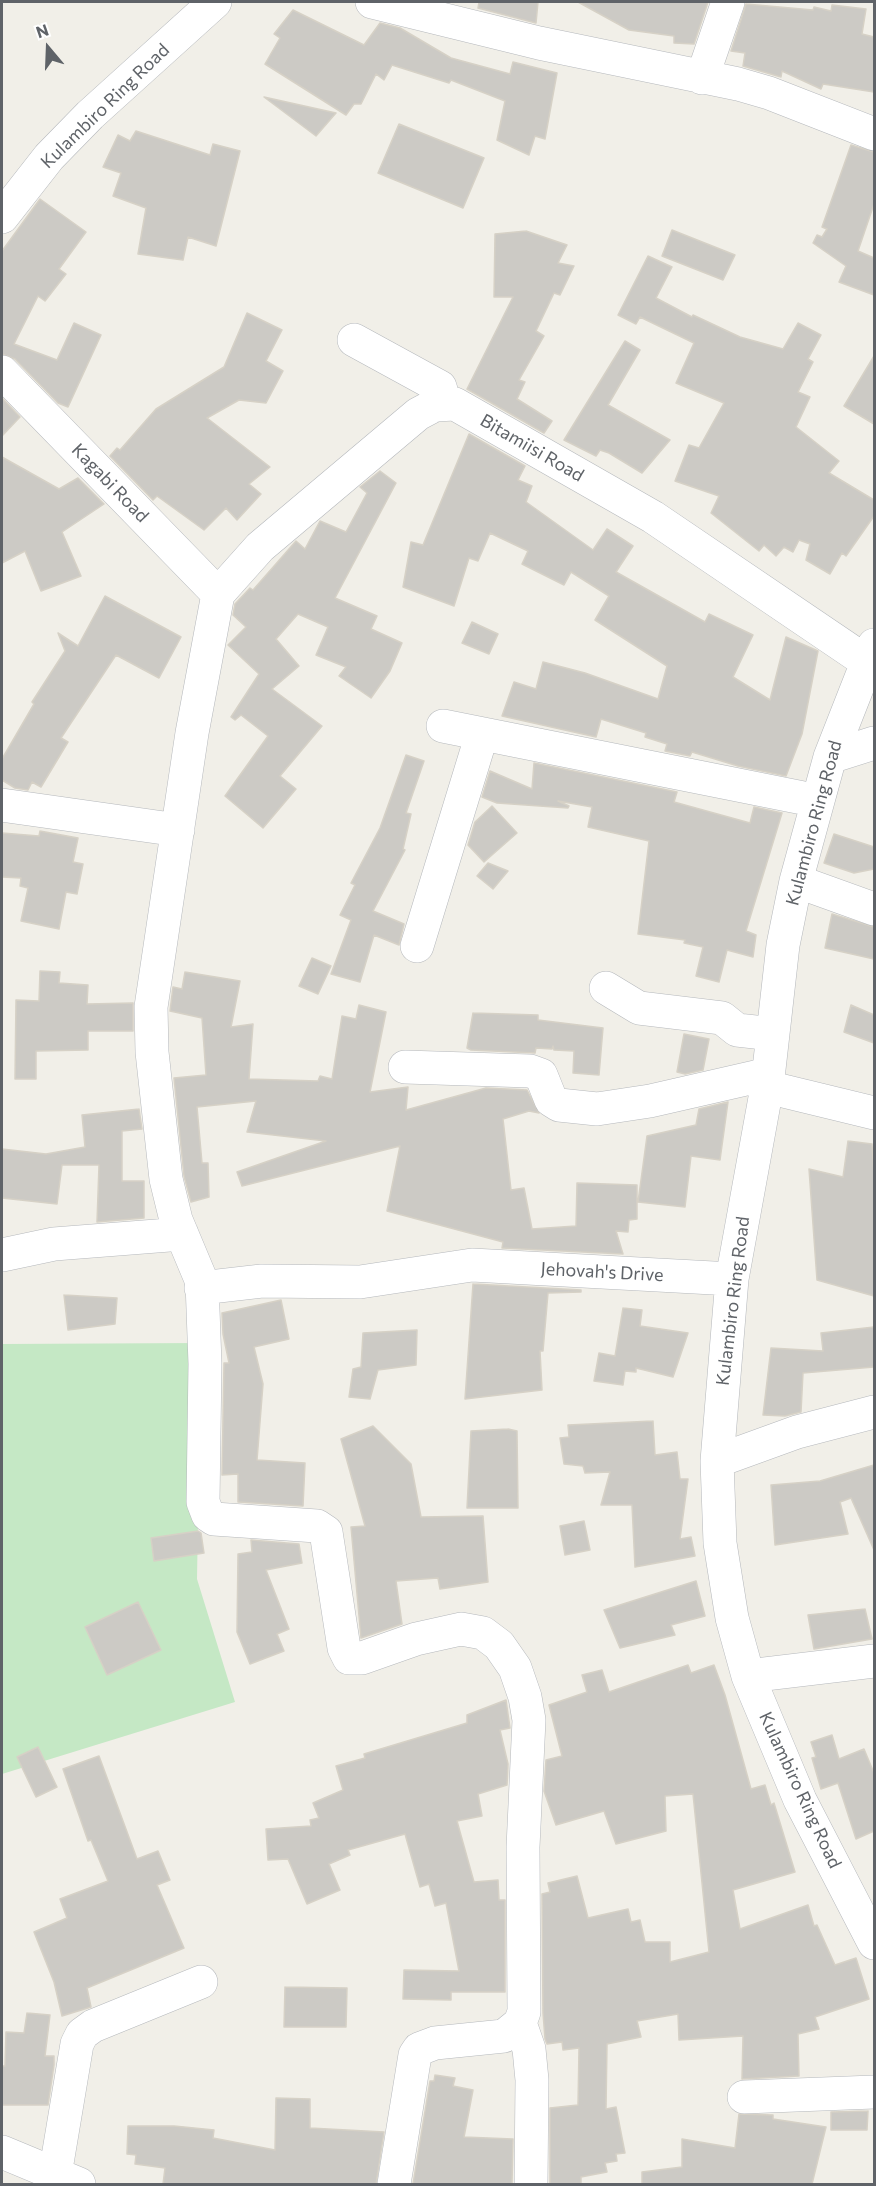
<!DOCTYPE html>
<style>
body{margin:0}
#map{position:relative;width:876px;height:2186px;overflow:hidden;background:#f1efe8;font-family:Commissioner,sans-serif}
canvas{display:block}
.frame{position:absolute;inset:0;border:3px solid #5f6368;pointer-events:none}
.north{position:absolute;left:18px;top:18px;width:60px;height:60px;-webkit-text-stroke:4px #fff;paint-order:stroke;rotate:341deg;font-size:16px;font-weight:700;line-height:24px;text-align:center;color:#5f6368}
.north::after{content:'';display:block;margin:auto;width:21px;height:27px;background:#5f6368;clip-path:polygon(50% 0,100% 100%,50% 72%,0 100%)}
</style>
<div id="map">
<canvas width="876" height="2186"></canvas>
<div class="frame"></div>
<div class="north">N</div>
</div>
<script>
const c = document.querySelector('canvas').getContext('2d');
c.lineJoin = 'round';
function fillPath(path, color) {
  c.fillStyle = color;
  c.fill(path, 'evenodd');
}
function shape(rows) {
  const path = new Path2D();
  for (const r of rows) {
    path.moveTo(r[0], r[1]);
    for (let i = 2; i < r.length; i += 2) path.lineTo(r[i], r[i + 1]);
  }
  return path;
}
function trace(path, color, width, dash) {
  c.strokeStyle = color;
  c.lineWidth = width;
  c.lineCap = dash ? 'butt' : 'round';
  c.setLineDash(dash || []);
  c.stroke(path);
}
function drawText(font, color, halo, rows, align = 'center') {
  c.font = font + ' Commissioner,sans-serif';
  c.lineWidth = 4.5;
  c.setLineDash([]);
  c.textBaseline = 'middle';
  c.strokeStyle = halo;
  c.fillStyle = color;
  for (const [text, x, y, turn = 0] of rows) {
    c.save();
    c.translate(x, y);
    c.rotate((+turn || 0) * Math.PI / 180);
    c.textAlign = isNaN(turn) ? turn : align;
    if (halo) c.strokeText(text, 0, 0);
    c.fillText(text, 0, 0);
    c.restore();
  }
}
fillPath(shape([
 [201,1343,197,1579,235,1702,2,1774,2,1344]
]), '#c5e8c5');
const building = shape([
 [479,2,538,2,536,23,478,8,479,2],
 [578,2,708,2,694,44,674,43,674,36,629,30,578,2],
 [746,4,813,10,814,7,831,11,832,5,866,9,862,34,874,37,874,92,823,84,821,89,782,71,781,77,743,66,745,53,731,51,746,4],
 [293,10,364,45,380,23,400,28,451,58,510,74,513,62,557,73,545,139,535,136,529,155,497,140,505,101,451,80,449,83,392,65,384,80,376,74,361,104,354,104,346,115,265,64,280,38,274,34,293,10],
 [264,97,336,113,316,136,264,97],
 [399,124,484,158,463,208,378,173,399,124],
 [136,131,210,155,213,144,240,151,216,246,188,237,183,260,138,254,146,208,113,196,121,173,103,167,118,135,130,141,136,131],
 [851,145,874,152,874,204,858,251,874,258,874,295,839,282,846,266,813,243,817,235,822,237,827,229,822,227,851,145],
 [40,199,86,232,59,269,66,274,45,301,38,296,14,344,57,360,74,323,101,335,68,407,58,403,15,359,2,354,2,251,40,199],
 [672,230,735,255,723,280,662,256,672,230],
 [526,231,567,245,558,263,574,266,560,295,554,293,536,331,544,336,519,380,525,382,517,399,552,421,544,433,467,389,513,297,494,297,495,234,526,231],
 [648,256,672,267,656,298,692,317,693,315,740,337,783,349,798,323,821,335,808,359,813,362,798,392,810,397,796,427,839,461,829,473,874,500,874,516,846,556,842,553,830,574,806,560,810,544,799,540,793,552,784,547,776,556,764,545,759,551,711,513,719,496,675,481,689,445,699,448,724,403,676,383,694,343,640,317,636,324,618,315,648,256],
 [247,313,282,330,266,361,283,371,266,403,239,400,207,418,270,467,249,484,261,494,237,520,226,508,204,530,157,496,153,500,110,456,117,448,120,450,156,409,224,367,247,313],
 [625,341,640,350,608,405,670,440,642,473,609,453,600,450,596,456,564,440,625,341],
 [874,356,874,424,844,406,874,356],
 [2,398,20,417,2,436,2,398],
 [469,434,525,466,518,480,532,486,526,502,593,550,607,529,633,546,616,572,705,622,709,614,753,635,733,677,770,700,786,637,818,651,802,734,786,776,738,766,692,752,690,756,665,751,667,744,645,737,646,733,601,719,596,737,502,716,514,682,536,689,543,662,585,673,658,699,667,666,595,620,609,596,571,572,564,585,522,564,528,551,490,533,478,561,469,558,454,606,403,587,411,542,423,545,469,434],
 [2,457,59,489,78,478,104,504,62,532,81,576,41,591,25,551,2,563,2,457],
 [380,471,396,483,335,598,377,616,371,629,402,643,390,671,371,698,339,676,346,667,316,655,328,627,298,614,276,639,299,666,272,689,322,726,280,776,296,789,263,828,225,796,268,736,241,715,235,720,231,717,259,674,228,645,246,627,233,615,235,604,250,588,253,590,296,541,305,549,320,521,346,532,367,493,360,487,380,471],
 [105,596,181,637,159,678,116,655,61,738,68,742,41,787,32,782,28,790,15,788,2,780,2,759,34,704,32,702,65,651,58,633,78,646,105,596],
 [472,622,498,634,489,654,462,643,472,622],
 [406,755,424,761,406,813,411,814,403,849,405,850,373,911,404,924,399,945,374,935,360,982,331,974,351,920,340,915,355,885,351,883,380,828,406,755],
 [534,763,677,792,674,802,750,823,754,807,782,813,746,931,756,935,753,957,727,950,719,982,696,976,703,947,684,943,685,940,638,934,649,841,588,827,592,807,558,801,569,806,568,808,497,803,482,797,490,771,532,789,534,763],
 [492,806,517,833,484,862,468,845,475,822,492,806],
 [40,831,78,838,73,862,83,864,77,894,66,892,59,929,21,921,28,888,20,886,21,878,2,877,2,833,39,836,40,831],
 [834,834,874,847,874,869,854,873,824,863,834,834],
 [488,863,508,871,493,889,477,876,488,863],
 [832,914,874,927,874,959,825,948,832,914],
 [312,958,331,966,318,994,299,986,312,958],
 [40,971,60,972,59,983,88,985,87,1004,133,1003,133,1031,88,1031,88,1050,36,1051,36,1079,15,1079,16,1000,39,1001,40,971],
 [185,972,240,981,231,1027,253,1024,249,1079,318,1081,320,1076,332,1079,342,1016,356,1019,359,1005,386,1012,370,1092,408,1087,406,1110,486,1088,527,1090,539,1113,529,1111,503,1119,511,1190,524,1188,532,1229,576,1226,577,1183,637,1185,637,1219,629,1220,628,1232,616,1231,623,1254,502,1248,503,1242,387,1211,400,1146,242,1186,237,1172,326,1141,247,1132,256,1101,197,1107,202,1163,208,1163,209,1197,191,1202,184,1176,174,1078,206,1075,202,1018,170,1011,173,987,182,989,185,972],
 [851,1005,874,1015,874,1043,844,1032,851,1005],
 [473,1013,538,1015,538,1020,603,1028,599,1075,573,1073,574,1051,554,1050,553,1046,552,1049,536,1048,535,1053,471,1050,467,1048,473,1013],
 [684,1034,709,1039,703,1070,685,1074,677,1072,684,1034],
 [728,1102,720,1160,691,1156,685,1207,638,1202,647,1136,696,1125,699,1109,728,1102],
 [139,1109,142,1129,122,1131,122,1181,144,1181,144,1218,97,1222,99,1165,62,1165,57,1204,2,1198,2,1149,46,1154,85,1147,82,1115,139,1109],
 [848,1141,872,1144,874,1175,874,1296,817,1280,809,1169,843,1177,848,1141],
 [473,1284,581,1290,581,1292,548,1293,543,1351,540,1351,542,1390,465,1399,473,1284],
 [64,1295,117,1298,115,1324,68,1330,64,1295],
 [281,1300,289,1339,254,1347,263,1384,257,1460,305,1463,303,1506,238,1502,238,1474,222,1475,224,1363,229,1363,223,1334,222,1313,281,1300],
 [623,1308,642,1310,640,1326,688,1333,673,1377,636,1368,636,1372,625,1371,623,1385,594,1381,599,1353,615,1356,623,1308],
 [874,1327,874,1367,803,1373,801,1412,785,1416,763,1415,771,1348,823,1351,821,1333,874,1327],
 [417,1330,416,1365,378,1370,370,1399,349,1397,353,1369,361,1367,363,1333,417,1330],
 [653,1421,655,1455,677,1452,680,1479,688,1479,680,1539,691,1537,695,1556,635,1567,632,1505,601,1505,610,1472,585,1473,583,1466,564,1464,560,1438,569,1437,568,1425,653,1421],
 [373,1426,411,1464,421,1517,483,1516,488,1582,440,1589,438,1578,396,1581,402,1624,361,1638,351,1527,365,1526,341,1439,373,1426],
 [508,1429,517,1431,518,1508,467,1508,471,1431,508,1429],
 [874,1465,874,1550,851,1498,840,1502,848,1534,775,1545,771,1485,820,1481,874,1465],
 [584,1521,590,1550,565,1555,560,1526,584,1521],
 [198,1531,201,1533,204,1553,154,1561,151,1538,198,1531],
 [251,1540,299,1544,302,1563,266,1570,289,1629,277,1634,284,1651,250,1664,237,1632,238,1554,252,1552,251,1540],
 [696,1581,705,1616,671,1625,675,1635,620,1648,604,1610,696,1581],
 [138,1602,161,1650,107,1675,85,1627,138,1602],
 [865,1609,872,1639,814,1649,808,1615,865,1609],
 [688,1665,691,1673,714,1665,725,1695,751,1789,765,1785,771,1805,774,1803,795,1872,733,1890,740,1929,808,1905,814,1926,817,1925,835,1965,856,1958,869,1999,815,2017,819,2029,798,2034,799,2076,742,2079,743,2036,679,2040,678,2014,637,2021,641,2037,607,2044,606,2109,616,2107,625,2153,616,2154,617,2161,605,2163,607,2172,581,2177,581,2184,550,2184,550,2108,578,2105,579,2048,563,2050,562,2042,547,2044,545,2039,543,2013,542,1894,550,1892,548,1883,577,1876,588,1918,628,1909,631,1922,640,1920,645,1942,670,1942,670,1962,709,1952,693,1794,665,1796,666,1831,616,1844,604,1811,556,1825,544,1791,546,1760,562,1756,549,1705,587,1692,582,1675,602,1670,609,1692,688,1665],
 [506,1700,510,1728,500,1730,508,1764,507,1785,478,1794,482,1816,457,1821,474,1882,498,1880,499,1900,505,1900,505,1992,451,1992,451,2000,403,1999,404,1970,459,1971,446,1903,435,1906,429,1884,420,1887,405,1834,348,1850,350,1855,329,1864,340,1890,307,1904,288,1859,268,1860,266,1829,311,1826,310,1820,319,1818,313,1803,343,1790,336,1766,365,1758,364,1754,467,1723,467,1715,506,1700],
 [832,1735,839,1759,864,1749,874,1773,874,1831,856,1839,838,1783,821,1789,812,1758,816,1757,811,1742,832,1735],
 [38,1747,57,1787,36,1797,17,1757,38,1747],
 [99,1756,137,1859,158,1851,170,1880,157,1885,184,1948,87,1988,91,2007,62,2016,54,1982,34,1932,67,1918,60,1899,108,1881,91,1840,88,1841,63,1769,99,1756],
 [285,1987,347,1988,346,2027,284,2027,285,1987],
 [27,2013,50,2015,45,2056,54,2056,54,2065,48,2105,2,2105,2,2066,5,2066,6,2032,24,2033,27,2013],
 [435,2075,455,2078,453,2086,473,2090,464,2137,513,2139,512,2184,413,2184,430,2081,434,2081,435,2075],
 [276,2098,310,2099,310,2128,384,2132,376,2184,163,2184,165,2168,135,2164,136,2155,127,2154,128,2126,174,2126,214,2130,213,2138,275,2150,276,2098],
 [868,2111,867,2130,831,2130,831,2112,868,2111],
 [739,2114,773,2115,773,2119,826,2127,812,2184,642,2184,642,2172,682,2167,682,2139,735,2148,739,2114]
]);
fillPath(building, '#cccac5');
trace(building, '#d6d1c6', 1.5);
const minor = shape([
 [372,2,539,43,738,84,769,93,874,134],
 [702,78,728,2],
 [2,217,49,157,90,115,215,2],
 [354,340,440,387,445,403],
 [2,372,218,594],
 [874,645,830,757,796,881,783,945,767,1087,732,1279,717,1461,720,1543,732,1618,748,1676,800,1800,874,1943],
 [443,726,818,801],
 [830,757,874,743],
 [2,805,178,830],
 [796,881,874,909],
 [417,946,482,734],
 [606,988,639,1008,722,1018,737,1030,773,1034],
 [405,1067,530,1071,541,1075,551,1100,559,1105,597,1109,650,1101,768,1074],
 [767,1087,874,1113],
 [2,1255,54,1244,182,1234],
 [201,1288,262,1281,360,1282,472,1265,732,1279],
 [717,1461,797,1432,874,1412],
 [748,1676,874,1661],
 [520,2023,529,2049,532,2080,531,2184],
 [744,2097,874,2092],
 [2,2152,79,2184],
 [55,2175,77,2044,82,2034,93,2026,201,1982],
 [394,2184,415,2055,419,2049,435,2043,504,2036,520,2023,524,2012,523,1847,529,1720,525,1697,515,1668,499,1645,483,1633,461,1629,416,1639,362,1658,349,1658,344,1648,326,1532,317,1526,214,1519,208,1515,203,1502,205,1364,202,1282,176,1220,166,1179,152,1052,151,1007,192,733,218,594,260,547,418,414,435,405,455,404,653,517,867,662]
]);
trace(minor, '#b5b8bc', 34);
trace(minor, '#fff', 33);
drawText('18px', '#5f6368', '#fff', [
 ["Kulambiro Ring Road",105,106,-44],
 ["Bitamiisi Road",532,448,30],
 ["Kagabi Road",110,483,46],
 ["Kulambiro Ring Road",814,823,-75],
 ["Jehovah's Drive",602,1272,3],
 ["Kulambiro Ring Road",733,1301,-83],
 ["Kulambiro Ring Road",800,1790,65]
]);
</script>
